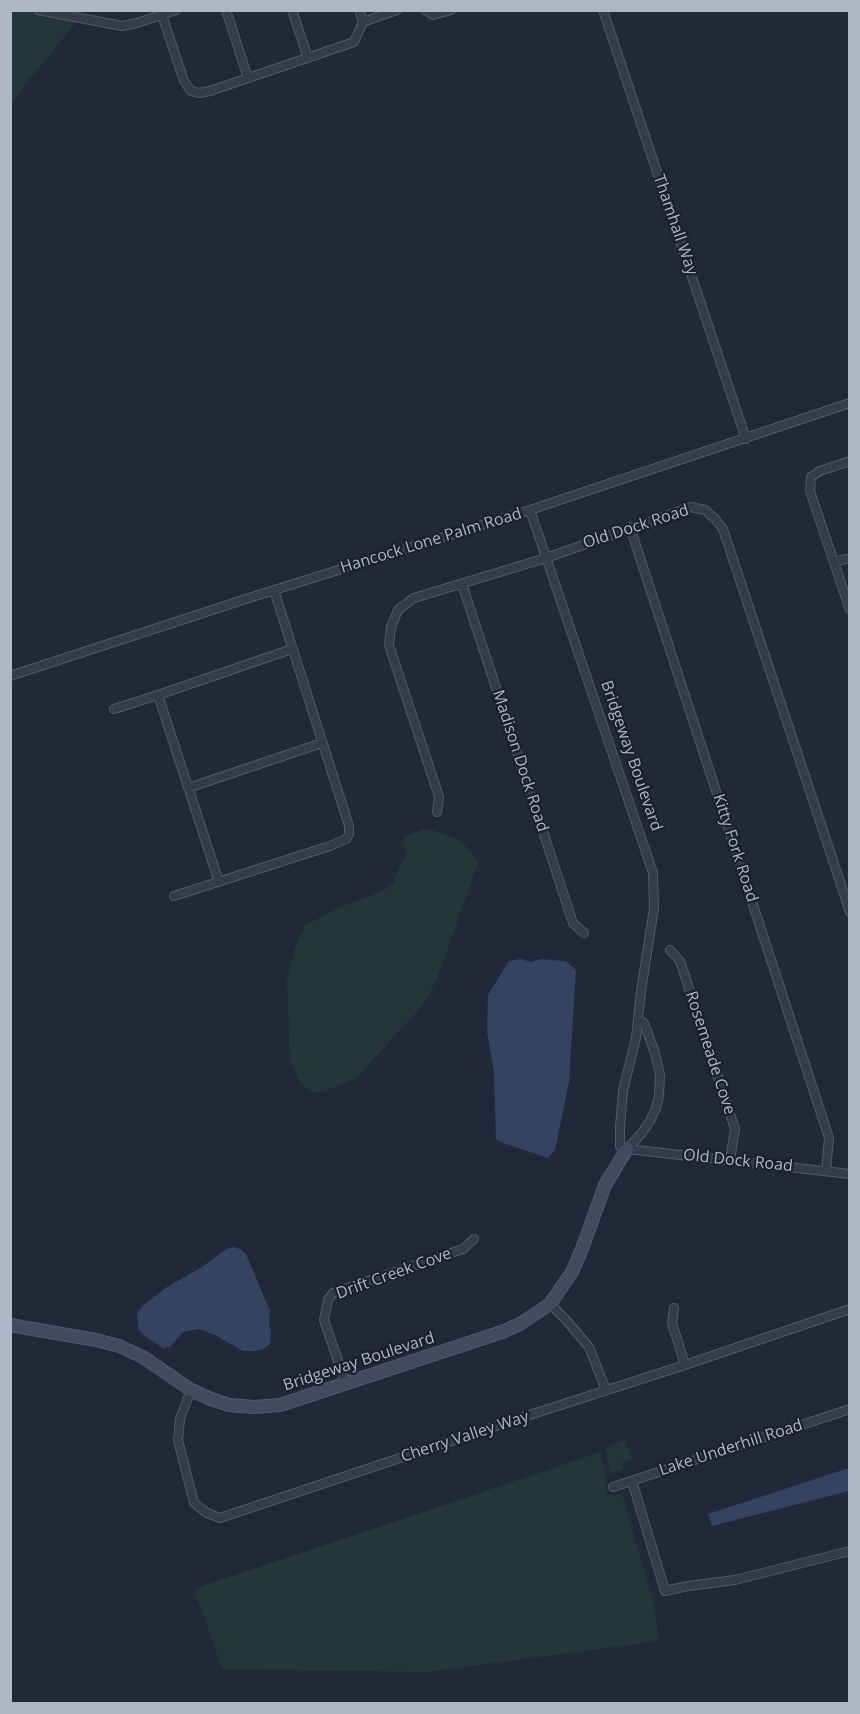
<!DOCTYPE html>
<style>
body{margin:0}
#map{position:relative;width:860px;height:1714px;overflow:hidden;background:#212939;font-family:"Open Sans",sans-serif}
canvas{display:block}
.frame{position:absolute;inset:0;border:12px solid #afb6c6;pointer-events:none}
</style>
<div id="map">
<canvas width="860" height="1714"></canvas>
<div class="frame"></div>
</div>
<script>
const c = document.querySelector('canvas').getContext('2d');
c.lineJoin = 'round';
function fillPath(path, color) {
  c.fillStyle = color;
  c.fill(path, 'evenodd');
}
function shape(rows) {
  const path = new Path2D();
  for (const r of rows) {
    path.moveTo(r[0], r[1]);
    for (let i = 2; i < r.length; i += 2) path.lineTo(r[i], r[i + 1]);
  }
  return path;
}
function trace(path, color, width, dash) {
  c.strokeStyle = color;
  c.lineWidth = width;
  c.lineCap = dash ? 'butt' : 'round';
  c.setLineDash(dash || []);
  c.stroke(path);
}
function drawText(font, color, halo, rows, align = 'center') {
  c.font = font + ' "Open Sans",sans-serif';
  c.lineWidth = 4.5;
  c.setLineDash([]);
  c.textBaseline = 'middle';
  c.strokeStyle = halo;
  c.fillStyle = color;
  for (const [text, x, y, turn = 0] of rows) {
    c.save();
    c.translate(x, y);
    c.rotate((+turn || 0) * Math.PI / 180);
    c.textAlign = isNaN(turn) ? turn : align;
    if (halo) c.strokeText(text, 0, 0);
    c.fillText(text, 0, 0);
    c.restore();
  }
}
fillPath(shape([
 [11,11,84,11,78,20,20,91,11,107],
 [427,828,457,839,470,850,478,862,441,969,430,993,416,1013,355,1079,323,1092,314,1092,304,1087,298,1080,290,1062,287,980,294,951,305,926,335,909,383,891,394,882,399,868,406,856,403,836],
 [626,1440,632,1459,622,1463,623,1469,610,1474,605,1447],
 [601,1452,608,1495,622,1494,654,1603,659,1641,427,1672,222,1669,194,1589]
]), '#23363a');
fillPath(shape([
 [521,959,531,962,540,959,565,961,576,970,569,1082,555,1150,548,1158,506,1144,496,1139,494,1073,487,1031,488,995,509,961],
 [233,1247,240,1249,246,1254,270,1311,269,1323,271,1332,270,1344,263,1349,255,1351,243,1351,215,1335,199,1329,183,1332,170,1347,163,1348,142,1334,138,1328,137,1314,142,1306,167,1287,202,1267,226,1249],
 [849,1468,849,1491,712,1526,708,1514]
]), '#344361');
const street = shape([
 [38,10,122,26,137,23,176,10],
 [226,10,248,78],
 [292,10,308,58],
 [359,10,363,22],
 [425,10,433,15,451,10],
 [603,10,746,439],
 [162,15,184,81,191,91,199,93,210,91,354,42,363,22,397,10],
 [850,461,820,471,811,477,810,491,850,610],
 [530,510,653,873,654,908,641,991,636,1038,623,1091,620,1127,620,1146,627,1149],
 [630,527,829,1138,826,1171],
 [834,562,850,558],
 [462,584,573,923,584,933],
 [10,676,252,597,530,510,850,403],
 [114,709,158,695],
 [188,788,322,743],
 [437,812,439,797,389,645,391,627,398,610,414,598,546,558,691,507,705,510,716,520,723,529,850,912],
 [219,882,158,695,292,649],
 [174,896,330,846,346,839,349,834,349,826,274,590],
 [670,950,680,961,735,1129,730,1160],
 [627,1149,850,1174],
 [627,1149,641,1134,650,1121,656,1108,659,1096,660,1075,655,1053,644,1023,638,1020],
 [550,1304,566,1320,589,1347,606,1390],
 [674,1308,672,1323,685,1365],
 [346,1384,324,1320,328,1300,333,1293,463,1249,474,1239],
 [191,1390,180,1419,178,1440,194,1503,207,1513,220,1518,511,1421,685,1365,850,1309],
 [632,1481,665,1591,688,1586,735,1580,850,1551],
 [613,1487,850,1409]
]);
const secondary = shape([
 [10,1325,96,1340,119,1346,143,1357,191,1390,211,1399,229,1405,254,1407,280,1405,502,1332,520,1324,550,1304,572,1272,582,1249,605,1185,627,1149]
]);
trace(street, '#525967', 10);
trace(secondary, '#525967', 14);
trace(street, '#343c4a', 8);
trace(secondary, '#424a5d', 12);
drawText('16px', '#afb6c6', '#1a212e', [
 ["Thamhall Way",675,225,71],
 ["Old Dock Road",636,527,-18],
 ["Hancock Lone Palm Road",431,541,-17],
 ["Bridgeway Boulevard",631,756,71],
 ["Madison Dock Road",520,761,72],
 ["Kitty Fork Road",735,848,72],
 ["Rosemeade Cove",710,1053,72],
 ["Old Dock Road",738,1161,6],
 ["Drift Creek Cove",394,1274,-20],
 ["Bridgeway Boulevard",359,1362,-18],
 ["Cherry Valley Way",465,1437,-18],
 ["Lake Underhill Road",731,1448,-18]
]);
</script>
